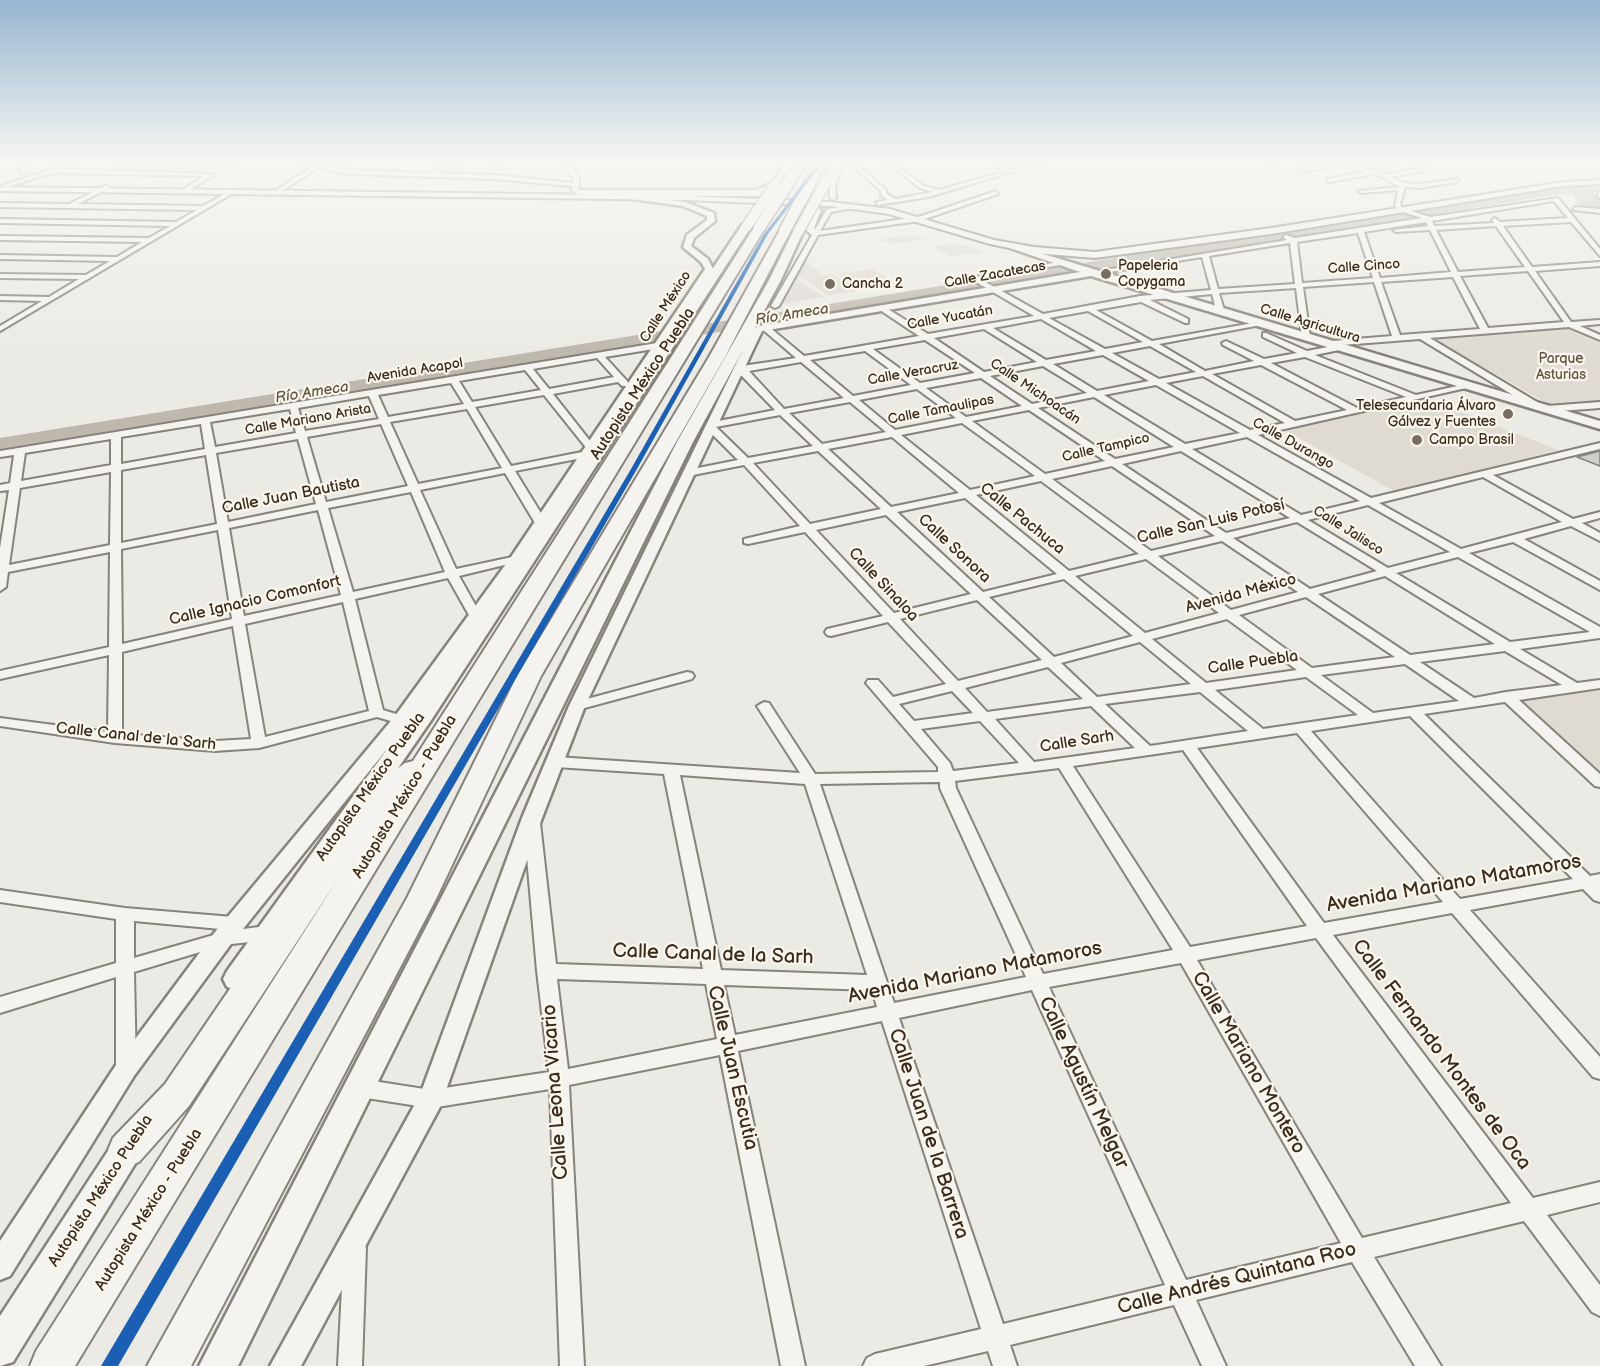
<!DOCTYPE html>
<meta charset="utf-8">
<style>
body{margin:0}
canvas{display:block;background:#eceae4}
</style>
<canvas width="1600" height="1366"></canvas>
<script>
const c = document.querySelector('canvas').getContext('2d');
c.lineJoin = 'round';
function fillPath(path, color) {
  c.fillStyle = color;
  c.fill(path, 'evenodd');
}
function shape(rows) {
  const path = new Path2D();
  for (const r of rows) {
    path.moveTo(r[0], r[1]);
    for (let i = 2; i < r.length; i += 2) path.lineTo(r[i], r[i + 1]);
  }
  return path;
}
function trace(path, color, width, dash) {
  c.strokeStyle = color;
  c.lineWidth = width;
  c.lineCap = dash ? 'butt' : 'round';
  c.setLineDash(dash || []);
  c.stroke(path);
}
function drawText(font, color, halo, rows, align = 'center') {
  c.font = font + ' "Balsamiq Sans",sans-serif';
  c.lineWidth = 4.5;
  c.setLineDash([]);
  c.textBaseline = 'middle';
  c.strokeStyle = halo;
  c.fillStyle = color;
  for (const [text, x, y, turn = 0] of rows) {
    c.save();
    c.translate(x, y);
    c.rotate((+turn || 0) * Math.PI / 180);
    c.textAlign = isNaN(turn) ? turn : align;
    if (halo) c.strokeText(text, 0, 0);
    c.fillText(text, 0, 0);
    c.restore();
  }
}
fillPath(shape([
 [121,161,198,162,179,173,100,172],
 [912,234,927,238,894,244,879,240],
 [952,243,959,244,984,252,951,256,934,247],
 [805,261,822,274,797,279,824,297,782,304],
 [872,269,895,284,859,289,837,274],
 [832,274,857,291,827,295,803,278],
 [1569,327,1600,343,1600,402,1558,405,1545,402,1433,339],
 [1428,399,1558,450,1394,491,1283,429],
 [1600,688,1600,776,1518,700]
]), '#dfdbd2');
fillPath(shape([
 [1600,185,1600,191,1594,192,1600,199,1600,209,1578,207,1572,188]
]), '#bfb8ae');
fillPath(shape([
 [1584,186,1588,187,1588,193,1553,195,0,450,0,438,1553,187,1584,186]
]), '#bfb8ae');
const building = shape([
 [1600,451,1600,466,1577,457,1600,451]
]);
fillPath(building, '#d0cec9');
trace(building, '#86827c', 1.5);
const minor = shape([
 [24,160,30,160,26,172,23,174,20,172,24,160],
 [77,160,194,160,237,162,234,164,77,160],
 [291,160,301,160,348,170,435,173,435,171,456,160,463,160,438,173,494,175,573,183,573,178,563,160,569,160,579,178,579,185,578,191,575,193,572,191,572,186,494,179,348,174,319,167,282,191,278,191,278,189,313,166,291,160],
 [494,160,500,160,501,169,497,169,494,160],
 [840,160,846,160,835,184,836,198,833,200,830,198,829,184,840,160],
 [846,160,852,160,886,190,886,193,895,199,933,192,920,188,883,160,889,160,924,186,939,190,1003,172,990,160,996,160,1008,170,1044,160,1052,160,928,197,878,205,876,202,888,200,881,195,881,191,846,160],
 [1267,160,1283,160,1269,163,1267,160],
 [1328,160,1336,160,1386,174,1425,168,1428,170,1391,177,1403,183,1419,184,1459,179,1457,182,1419,188,1405,187,1400,205,1404,209,1430,217,1558,198,1600,249,1600,256,1571,222,1503,226,1532,267,1600,262,1600,266,1535,271,1571,322,1600,320,1600,324,1580,326,1600,335,1600,340,1569,327,1430,338,1542,405,1542,409,1536,409,1420,339,1342,345,1345,347,1344,349,1315,355,1416,395,1471,383,1475,386,1258,435,1371,498,1600,443,1600,449,1493,475,1573,519,1600,512,1600,518,1582,523,1600,533,1600,541,1571,526,1524,539,1600,581,1600,590,1513,542,1469,553,1600,627,1600,638,1520,649,1577,683,1600,680,1600,688,1519,700,1600,774,1600,787,1595,786,1505,702,1424,714,1590,876,1600,874,1600,902,1594,900,1583,889,1470,910,1600,1057,1600,1079,1593,1077,1452,913,1333,935,1533,1198,1600,1182,1600,1202,1547,1215,1600,1285,1600,1316,1592,1312,1524,1221,1374,1257,1441,1366,1415,1366,1352,1262,1196,1300,1226,1366,1202,1366,1174,1305,1010,1345,1017,1366,993,1366,988,1351,924,1366,863,1366,867,1358,875,1354,981,1329,882,1021,738,1051,805,1366,781,1366,720,1055,569,1085,584,1366,560,1366,550,1089,431,1108,360,1097,353,1094,350,1088,353,1082,360,1079,431,1090,549,1072,537,971,524,823,526,819,532,818,538,819,540,823,556,964,703,969,664,774,556,767,551,765,549,762,551,759,556,757,800,773,757,706,764,702,769,703,815,774,938,772,938,767,866,683,868,680,878,680,893,697,946,684,888,622,831,636,827,635,825,632,827,629,883,616,805,532,748,544,744,543,744,539,800,526,744,465,688,476,683,473,688,470,738,460,705,427,708,423,775,410,736,370,742,366,796,358,761,328,768,326,804,356,919,336,880,310,880,306,883,306,928,334,1034,316,969,278,1064,261,1066,262,1066,264,980,279,1043,314,1140,296,1211,290,1202,257,1091,275,1087,273,1287,240,1283,237,1286,235,1295,238,1422,218,1400,211,1395,206,1398,190,1361,193,1358,191,1399,187,1383,177,1373,174,1329,182,1327,179,1366,172,1343,165,1301,172,1298,170,1336,163,1328,160],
 [1554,201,1568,218,1500,222,1495,218,1492,220,1494,223,1434,226,1432,221,1554,201],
 [1426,222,1428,226,1393,230,1396,232,1430,230,1451,272,1380,278,1364,232,1426,222],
 [1496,226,1525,267,1458,272,1436,230,1496,226],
 [1358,233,1373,278,1302,283,1297,242,1358,233],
 [1290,243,1295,284,1218,289,1209,256,1290,243],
 [1528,271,1564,322,1488,328,1460,276,1528,271],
 [1453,277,1480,329,1400,335,1381,282,1453,277],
 [1374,282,1392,336,1332,341,1328,343,1329,345,1338,345,1307,351,1266,333,1263,333,1263,337,1297,353,1264,359,1226,341,1222,343,1223,345,1254,361,1205,371,1159,344,1261,325,1264,325,1264,321,1152,341,1096,310,1141,302,1185,323,1188,323,1188,319,1150,300,1212,294,1216,310,1220,312,1224,310,1219,293,1296,288,1302,337,1306,339,1310,337,1303,287,1374,282],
 [1088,311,1143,342,1105,349,1049,318,1088,311],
 [1041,319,1096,351,1046,360,993,328,1041,319],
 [984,329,1037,362,984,372,934,338,984,329],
 [925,340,975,373,920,383,873,349,925,340],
 [1150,346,1196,372,1159,379,1112,353,1150,346],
 [865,351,911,385,853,396,810,360,865,351],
 [1103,355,1149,381,1097,391,1053,364,1103,355],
 [1305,357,1406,397,1357,408,1271,363,1305,357],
 [801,362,844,398,784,409,749,371,801,362],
 [1261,365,1347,410,1295,421,1212,374,1261,365],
 [1043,366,1087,393,1032,404,990,376,1043,366],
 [1203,376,1285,423,1250,430,1166,383,1203,376],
 [981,378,1022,406,966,417,926,388,981,378],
 [1156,385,1240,433,1185,444,1104,395,1156,385],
 [917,389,956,418,895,430,859,400,917,389],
 [1094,397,1174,447,1115,459,1038,408,1094,397],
 [850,402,886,432,822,444,789,413,850,402],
 [1029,410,1105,461,1045,474,972,421,1029,410],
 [780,415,813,446,748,458,716,427,780,415],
 [962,423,1035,476,970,490,901,435,962,423],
 [892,437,959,493,891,507,828,449,892,437],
 [1247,437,1360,501,1301,515,1192,449,1247,437],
 [818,451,881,509,810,524,753,463,818,451],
 [1181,451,1290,518,1226,533,1122,464,1181,451],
 [1112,466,1215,536,1151,551,1052,479,1112,466],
 [1483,477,1562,522,1461,549,1379,503,1483,477],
 [1041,481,1139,554,1069,571,976,495,1041,481],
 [965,498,1057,574,983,592,897,512,965,498],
 [1368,505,1450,552,1388,568,1308,520,1368,505],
 [886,515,971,594,894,613,816,530,886,515],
 [1297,522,1377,571,1310,589,1233,538,1297,522],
 [1222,541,1298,592,1231,610,1158,556,1222,541],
 [1458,557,1590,632,1510,642,1396,573,1458,557],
 [1146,559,1219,613,1145,633,1075,576,1146,559],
 [1385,576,1495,644,1410,655,1318,594,1385,576],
 [1064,579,1133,636,1054,657,989,597,1064,579],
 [1306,597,1395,657,1312,668,1239,615,1306,597],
 [977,600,1042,660,958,681,900,619,977,600],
 [1227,619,1297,670,1206,683,1152,639,1227,619],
 [1140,642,1191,684,1097,697,1061,663,1140,642],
 [1505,651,1562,685,1506,692,1474,698,1420,662,1505,651],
 [1405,664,1459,701,1373,713,1321,675,1405,664],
 [1048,667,1083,699,987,712,965,688,1048,667],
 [1306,677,1358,715,1263,729,1215,690,1306,677],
 [952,691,973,713,914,721,899,704,952,691],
 [1200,692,1248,731,1150,746,1105,704,1200,692],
 [1091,706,1135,748,1034,762,995,719,1091,706],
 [1410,716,1573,879,1460,899,1311,731,1410,716],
 [980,721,1019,763,953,771,950,763,921,729,980,721],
 [1297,733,1443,902,1324,923,1197,748,1297,733],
 [1183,750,1307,926,1190,947,1073,766,1183,750],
 [1059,768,1173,950,1043,974,956,788,955,781,1059,768],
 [680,775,805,784,867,975,721,970,680,775],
 [940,782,940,788,1026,977,894,1003,820,784,940,782],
 [1316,938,1511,1203,1362,1238,1197,960,1316,938],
 [1181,963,1341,1243,1186,1280,1049,987,1181,963],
 [557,979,706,984,717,1039,568,1069,557,979],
 [724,985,872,990,877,1007,735,1035,724,985],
 [1032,990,1165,1285,1003,1324,899,1018,1032,990],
 [1451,160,1459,160,1456,162,1451,160],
 [1390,161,1392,164,1362,167,1359,165,1390,161],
 [57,167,59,169,216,174,187,191,185,188,205,176,51,173,7,187,2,186,57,167],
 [107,185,109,188,78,204,203,206,228,192,233,193,0,331,0,326,42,301,0,300,0,296,49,297,79,279,0,278,0,274,86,275,110,261,0,259,0,255,117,257,142,242,0,240,0,236,149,238,170,226,0,223,0,219,176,222,197,210,0,207,0,203,69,204,107,185],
 [996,191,998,194,919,221,818,235,779,306,775,308,771,306,827,209,856,205,859,207,831,212,820,231,918,217,996,191],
 [1600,191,1600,198,1597,196,1600,191],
 [1575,207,1600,209,1600,213,1573,210,1575,207],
 [657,343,661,346,660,348,605,357,628,382,628,386,622,386,618,382,553,394,594,446,594,450,588,450,544,395,475,407,511,466,587,451,592,454,587,457,515,471,547,523,541,526,535,523,505,473,420,490,456,569,517,556,523,559,521,561,459,576,482,617,476,621,470,617,448,578,355,599,383,710,406,717,408,720,406,723,401,724,377,717,259,748,215,751,115,743,0,726,0,718,108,732,109,655,0,679,0,671,109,647,110,552,8,572,6,587,0,591,0,548,9,490,0,491,0,485,10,483,14,455,0,457,0,451,657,343],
 [597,358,614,377,549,389,533,369,597,358],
 [525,370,541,390,472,402,459,381,525,370],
 [451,383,464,404,388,417,378,395,451,383],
 [369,396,379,419,305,431,298,408,369,396],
 [290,409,296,433,215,447,210,422,290,409],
 [467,409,502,468,418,484,390,422,467,409],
 [201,424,205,449,121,464,121,437,201,424],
 [381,424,408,486,326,502,307,437,381,424],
 [111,439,111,465,21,481,25,453,111,439],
 [298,439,316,504,228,522,216,453,298,439],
 [206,455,217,524,121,543,121,470,206,455],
 [111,472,110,545,9,565,20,488,111,472],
 [411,492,445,572,353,592,328,508,411,492],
 [318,510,341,595,244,616,229,528,318,510],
 [218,530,232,619,122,644,121,549,218,530],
 [343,602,369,711,265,737,245,624,343,602],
 [233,626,251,739,215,741,122,734,122,652,233,626],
 [1600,402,1600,408,1547,412,1542,409,1547,406,1600,402],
 [687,672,692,673,694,676,692,679,577,710,570,706,572,703,687,672],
 [0,890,125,908,233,917,239,919,242,924,239,929,235,930,267,926,273,928,276,933,273,938,267,940,223,945,134,972,136,1068,133,1074,126,1076,119,1074,116,1068,116,977,0,1013,0,997,116,963,116,919,0,902,0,890],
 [134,921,231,930,134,958,134,921],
 [355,1237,363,1240,366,1248,362,1366,338,1366,344,1248,347,1240,355,1237]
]);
const tertiary = shape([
 [635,195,685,202,714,213,715,221,694,238,691,246,708,259,713,269,522,562,407,724,231,944,134,1076,10,1276,0,1280,0,1241,118,1062,215,932,395,716,511,557,705,269,701,262,683,247,687,235,707,220,707,216,683,206,632,199,635,195],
 [1010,244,1600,421,1600,429,1091,276,762,331,585,706,542,818,440,1107,301,1366,270,1366,420,1095,522,818,569,706,753,329,758,326,1080,272,1010,248,1010,244]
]);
const secondary = shape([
 [1600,180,1600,184,1563,186,1271,234,1095,258,1034,253,990,244,889,214,830,206,686,200,0,191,0,187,686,196,830,202,890,209,994,240,1034,247,1095,252,1271,228,1563,182,1600,180]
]);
const trunk = shape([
 [788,160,796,160,778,187,759,196,580,196,575,193,580,190,757,190,772,183,788,160],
 [832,160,840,160,829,184,823,184,832,160],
 [812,203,821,210,814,228,819,234,814,237,804,228,811,210,807,206,812,203],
 [742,225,751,227,432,719,247,987,237,990,227,987,223,979,227,971,416,709,742,225],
 [798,229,803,232,781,280,693,442,238,1366,199,1366,677,442,769,280,793,232,798,229],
 [132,1126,143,1131,148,1141,143,1151,13,1362,0,1366,0,1316,121,1131,132,1126]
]);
const motorway = shape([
 [800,160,810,160,795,181,787,181,786,179,800,160],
 [818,160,828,160,815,183,807,183,806,181,818,160],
 [755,226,765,228,75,1366,30,1366,36,1351,338,879,189,1106,139,1162,126,1167,113,1162,108,1150,113,1138,165,1084,300,886,373,787,405,763,413,761,755,226],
 [781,228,791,230,725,357,541,676,436,899,191,1366,147,1366,407,898,517,676,709,357,781,228]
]);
trace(minor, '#86827c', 4);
trace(tertiary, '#86827c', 5);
trace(secondary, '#86827c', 4);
trace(trunk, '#86827c', 5);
trace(motorway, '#86827c', 4);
fillPath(minor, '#f4f3ef');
fillPath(tertiary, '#f4f3ef');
fillPath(secondary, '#f4f3ef');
fillPath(trunk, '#f4f3ef');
fillPath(motorway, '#f4f3ef');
const trunkBridge = shape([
 [746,227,775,185],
 [798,232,826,182]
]);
const motorwayBridge = shape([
 [759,228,791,179],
 [785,230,811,181]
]);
trace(trunkBridge, '#86827c', 12, []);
trace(motorwayBridge, '#86827c', 14, []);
trace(trunkBridge, '#f4f3ef', 10);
trace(motorwayBridge, '#f4f3ef', 11);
fillPath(shape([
 [821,160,825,160,768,234,637,469,118,1366,101,1366,631,469,764,234,821,160]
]), '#1a5fb4');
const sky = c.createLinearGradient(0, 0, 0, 351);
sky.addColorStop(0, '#97b6d1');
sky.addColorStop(0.46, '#f6f6f3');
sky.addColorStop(1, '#f6f6f300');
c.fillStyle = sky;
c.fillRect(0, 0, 1600, 351);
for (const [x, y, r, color] of [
 [1106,274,6,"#796d63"],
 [830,284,6,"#796d63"],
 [1508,414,6,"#796d63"],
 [1417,440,6,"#796d63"]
]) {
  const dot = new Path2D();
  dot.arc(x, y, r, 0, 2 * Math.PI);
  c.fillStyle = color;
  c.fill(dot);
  trace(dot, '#fbf7ec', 2);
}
drawText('14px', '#3b2a1e', '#fbf7ec', [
 ["Papeleria",1118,266],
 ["Copygama",1118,282],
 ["Cancha 2",842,284],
 ["Telesecundaria Álvaro",1496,406,"right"],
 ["Gálvez y Fuentes",1496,422,"right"],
 ["Campo Brasil",1429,440]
], 'left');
drawText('14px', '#3b2a1e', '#fbf7ec', [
 ["Calle Cinco",1364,267,-4],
 ["Calle Zacatecas",995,275,-10],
 ["Calle México",666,307,-57],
 ["Calle Yucatán",950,318,-10],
 ["Calle Agricultura",1310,324,17],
 ["Avenida Acapol",415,371,-9],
 ["Calle Veracruz",913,373,-10],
 ["Calle Michoacán",1035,392,34],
 ["Calle Tamaulipas",941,410,-11],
 ["Calle Mariano Arista",308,420,-10],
 ["Calle Durango",1293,444,29],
 ["Calle Tampico",1106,448,-13],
 ["Calle Jalisco",1348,531,32]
]);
drawText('14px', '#625347', '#fbf7ec', [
 ["Parque",1561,359],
 ["Asturias",1561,375]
]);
drawText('italic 15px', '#635448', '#fbf7ec', [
 ["Río Ameca",792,315,-9],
 ["Río Ameca",312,393,-9]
]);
drawText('16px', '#3b2a1e', '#fbf7ec', [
 ["Autopista México Puebla",643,384,-57],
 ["Calle Juan Bautista",291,496,-11],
 ["Calle Pachuca",1022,519,39],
 ["Calle San Luis Potosí",1211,522,-13],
 ["Calle Sonora",954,549,43],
 ["Calle Sinaloa",883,585,47],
 ["Avenida México",1241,594,-15],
 ["Calle Ignacio Comonfort",255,601,-13],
 ["Calle Puebla",1253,663,-8],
 ["Calle Canal de la Sarh",136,737,6],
 ["Calle Sarh",1077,742,-9],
 ["Autopista México Puebla",371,787,-55],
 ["Autopista México - Puebla",405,797,-59],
 ["Autopista México Puebla",101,1191,-57],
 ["Autopista México - Puebla",149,1210,-58]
]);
drawText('20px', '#3b2a1e', '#fbf7ec', [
 ["Avenida Mariano Matamoros",1454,884,-10],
 ["Calle Canal de la Sarh",713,955,2],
 ["Avenida Mariano Matamoros",975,973,-11],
 ["Calle Fernando Montes de Oca",1441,1055,53],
 ["Calle Mariano Montero",1248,1063,60],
 ["Calle Juan Escutia",732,1068,77],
 ["Calle Agustín Melgar",1083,1083,65],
 ["Calle Leona Vicario",556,1092,-94],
 ["Calle Juan de la Barrera",928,1134,72],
 ["Calle Andrés Quintana Roo",1237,1279,-14]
]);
</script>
